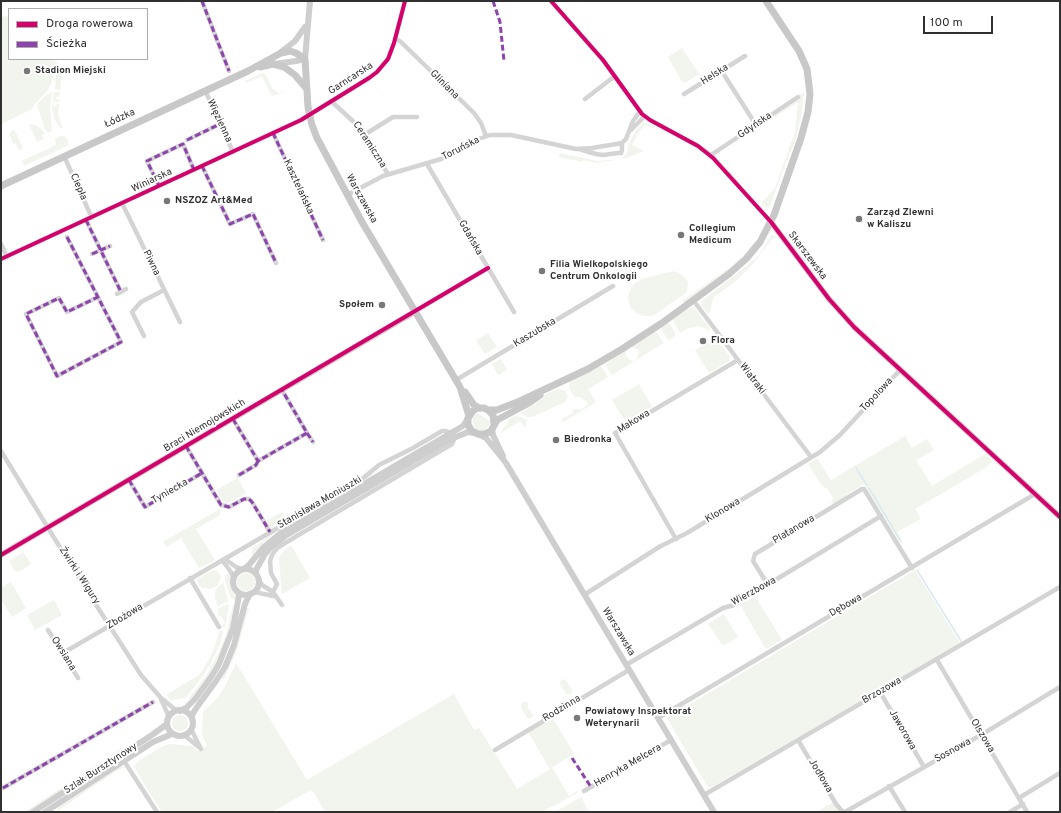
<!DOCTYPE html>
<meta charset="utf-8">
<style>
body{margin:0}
#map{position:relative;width:1061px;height:813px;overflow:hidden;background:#fff;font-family:Overpass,sans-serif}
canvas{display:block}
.frame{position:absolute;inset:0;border:2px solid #303030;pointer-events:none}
.legend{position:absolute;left:8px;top:8px;width:140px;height:52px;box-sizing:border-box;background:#fff;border:1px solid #acacac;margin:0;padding:5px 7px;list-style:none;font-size:12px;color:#303030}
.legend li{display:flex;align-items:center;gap:8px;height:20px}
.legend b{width:20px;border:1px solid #acacac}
.scale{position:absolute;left:923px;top:16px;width:70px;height:18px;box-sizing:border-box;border:2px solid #303030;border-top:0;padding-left:5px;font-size:12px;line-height:14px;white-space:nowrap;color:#303030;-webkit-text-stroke:3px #fff;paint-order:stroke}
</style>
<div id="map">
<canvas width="1061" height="813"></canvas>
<div class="frame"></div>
<ul class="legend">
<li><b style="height:5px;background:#d6006c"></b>Droga rowerowa</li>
<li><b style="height:5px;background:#8e44ad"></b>Ścieżka</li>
</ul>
<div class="scale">100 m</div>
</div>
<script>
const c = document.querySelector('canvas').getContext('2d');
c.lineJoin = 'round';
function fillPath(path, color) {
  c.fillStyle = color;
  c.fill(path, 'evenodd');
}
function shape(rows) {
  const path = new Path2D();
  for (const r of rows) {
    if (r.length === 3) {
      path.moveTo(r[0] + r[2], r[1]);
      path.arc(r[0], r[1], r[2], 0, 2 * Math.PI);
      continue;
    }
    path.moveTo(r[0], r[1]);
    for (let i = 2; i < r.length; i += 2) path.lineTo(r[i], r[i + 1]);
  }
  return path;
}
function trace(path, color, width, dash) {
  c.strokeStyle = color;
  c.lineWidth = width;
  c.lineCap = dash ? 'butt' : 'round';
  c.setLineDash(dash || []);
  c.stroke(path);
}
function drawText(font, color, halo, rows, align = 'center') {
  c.font = font + ' Overpass,sans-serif';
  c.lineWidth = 4;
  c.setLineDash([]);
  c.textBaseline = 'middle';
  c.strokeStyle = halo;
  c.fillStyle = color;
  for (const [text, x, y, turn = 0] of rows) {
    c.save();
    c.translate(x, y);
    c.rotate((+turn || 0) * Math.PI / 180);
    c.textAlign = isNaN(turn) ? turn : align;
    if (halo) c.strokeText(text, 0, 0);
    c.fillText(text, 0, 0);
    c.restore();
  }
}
fillPath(shape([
 [4,16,9,17,9,59,53,59,60,66,62,76,60,90,55,89,56,76,53,66,54,74,51,84,47,91,35,104,32,109,1,124,1,18],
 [682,48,699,74,685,83,683,81,682,82,668,57],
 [263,73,266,75,272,89,280,93,285,91,285,92,272,96,262,76,246,83,245,81],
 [52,92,50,109,52,131,48,133,45,129,37,104,45,96],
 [54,92,60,92,59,97,56,97,56,99,59,100,59,103,54,101,53,106,56,107,57,104,59,104,58,114,62,127,61,129,55,120,52,108],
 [804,92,802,113,795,142,785,165,770,206,767,208,761,203,775,188,789,149,788,147,790,146,795,132,798,102,762,125,762,124,798,95],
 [643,123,647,123,655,128,655,129,645,125,639,132,632,145,644,151,626,158,596,163,583,160,582,162,559,157,559,154,551,152,568,155,568,157,569,155,597,161,622,159,627,153,628,146,636,130],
 [29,124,35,125,41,129,45,134,42,135,44,139,37,142],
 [13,130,15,131,23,148,19,150,16,143,14,144,9,134],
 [60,136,63,136,67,138,69,145,24,166,22,161,56,145,55,139],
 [773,235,777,238,773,238,753,264,737,280,714,297,712,302,710,312,708,314,701,305,702,301,755,259,760,254,771,236],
 [754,242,756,242,748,252,728,272,686,303,684,303,682,301,729,268,747,252],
 [673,271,679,273,686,278,688,283,687,292,653,316,643,316,635,312,630,306,628,299,630,290,634,284,642,279],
 [691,307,695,308,710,329,708,331,707,329,698,326,687,329,680,333,674,322,673,319,685,309,686,310],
 [668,323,670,324,676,335,669,340,667,339,661,328],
 [655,332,657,333,664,343,636,360,639,353,639,350,631,347],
 [488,333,497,347,485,354,476,340],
 [716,338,730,357,729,361,709,373,695,350],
 [626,350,626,356,630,360,634,361,612,375,611,374,606,366,606,363],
 [501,359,507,370,498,375,492,364],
 [598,366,602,367,608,377,588,389,596,402,563,422,562,419,573,413,572,411,576,409,581,410,588,404,586,400,584,401,581,397,574,397,569,387,570,381],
 [639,384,652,407,626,423,612,400],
 [558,389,565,391,568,397,565,402,532,417,527,417,520,413,536,404,535,403,548,393],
 [477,413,490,421,489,426,484,430,477,430,473,425,473,418],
 [514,416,521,417,527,420,525,428,520,421,501,433,500,437,502,430,507,424,508,420],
 [905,436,912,448,927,439,934,450,916,460,932,486,985,454,993,461,985,468,915,509,921,519,897,532,903,543,901,544,864,484,846,495,844,499,835,504,831,504,833,498,828,489,822,486,808,464,817,458,831,480],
 [374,471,375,472,371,476,276,532,263,543,252,557,252,548,266,539,265,538],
 [238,478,246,493,225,505,216,490],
 [220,509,220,515,196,529,215,560,199,568,181,538,166,547,163,542],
 [282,512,286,518,272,526,269,526,266,521],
 [291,545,310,578,282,594,279,558,282,553],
 [23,552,31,564,19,572,15,571,9,561],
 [213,570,217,571,221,576,218,585,210,589,200,587,197,581,197,579],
 [915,570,960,643,712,787,707,786,667,718],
 [228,572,230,576,230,586,235,595,235,600,231,598,225,580,226,575],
 [246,582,9],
 [11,582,26,608,12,617,1,599,1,588],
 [223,582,228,601,218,606,216,602,217,600,215,599,215,593,216,589],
 [755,596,782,640,766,649,740,605],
 [54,600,62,615,35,630,27,615],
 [227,604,229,605,225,628,221,627,225,623,221,616,218,616,218,609],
 [233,605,235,605,231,623,219,658,206,679,190,700,189,698,206,676,219,652,226,634],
 [247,608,249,608,237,650,224,679,222,679,237,645],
 [724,614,738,637,723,646,708,624],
 [220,630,223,632,220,644,211,663,200,680,185,698,171,700,166,695,199,675,204,668,214,649],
 [236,663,307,780,454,694,474,730,479,728,517,789,550,769,528,732,553,718,574,754,552,767,569,796,577,791,577,793,554,806,548,808,541,812,325,812,314,792,309,791,272,812,162,812,143,782,134,766,140,760,165,745,171,744,192,746,198,751,207,746,202,735,203,712,219,696,224,688],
 [563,679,566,681,572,690,572,693,569,695,566,694,560,684,560,682],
 [526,702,528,704,528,708,533,715,532,717,529,719,527,718,521,707,522,703],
 [180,723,8],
 [124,747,120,753,28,812,24,812],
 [121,766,126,767,116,771,59,810,57,808],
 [581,797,589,812,555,812],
 [832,803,842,812,816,812]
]), '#f1f5ed');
trace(shape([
 [856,468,867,485],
 [869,488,900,540],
 [917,570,961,641]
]), '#dbe9f1', 1.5);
trace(shape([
 [202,1,229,71],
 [551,1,603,60,642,114,650,120,698,146,711,155,771,222],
 [395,38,401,42,474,113,481,123,486,136],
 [721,70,756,125],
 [205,90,233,152],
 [684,94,745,56],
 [585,99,615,76],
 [331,101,356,124,388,174],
 [631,130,645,116],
 [273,133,323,240],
 [364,135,393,117,417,117],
 [187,140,220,124],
 [582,150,596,154,603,155,618,153,621,153,622,150,622,143],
 [711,155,798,97],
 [64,156,92,218],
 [427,164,514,312],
 [202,166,230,224,253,214,276,263],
 [159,186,147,161,183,144,194,170],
 [347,195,383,176,441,159,476,140,490,135,511,135,576,149,592,148,622,143,626,139,633,121,640,111],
 [122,203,180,322],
 [86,220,121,292],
 [67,237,121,342,57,376,26,314,59,298,67,312,98,297],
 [1,244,7,257],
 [92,254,110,246],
 [1,259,301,120,369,78,377,72,388,59,394,43,405,1],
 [117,294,126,289],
 [693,300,811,457],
 [416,311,488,268],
 [144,336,132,312,141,302,164,290],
 [456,380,613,286],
 [233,419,258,461,307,433,282,390],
 [307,433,313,442],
 [186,446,221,505,229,507,244,499,249,499,252,502,270,532],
 [1,451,75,572,141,675,161,698,177,711],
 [239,475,256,465,258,461],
 [129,480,145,507,202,473],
 [676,539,615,433,738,360],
 [225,559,236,567,242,569],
 [222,560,231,572,234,579],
 [190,578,219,627],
 [259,580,262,585,273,592,282,605],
 [768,585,753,561,755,554,862,489,864,489,912,568],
 [254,592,274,596],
 [584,595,659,547,687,533,820,452,840,435,900,370],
 [271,596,277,584,271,573,270,561,272,555,277,548,285,543,452,444,455,437],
 [48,630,78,678],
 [63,653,362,479,379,465,413,448,442,431,446,431,450,433],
 [937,660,1027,812],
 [626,665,723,608,734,605,881,516],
 [880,692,924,767],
 [161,699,169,717],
 [658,718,1035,494],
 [191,729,201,749],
 [184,735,200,748],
 [798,740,836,804,843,812],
 [495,750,629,670],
 [124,761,157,812],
 [889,786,905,812],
 [3,788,153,702],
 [584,791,671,740],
 [704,795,1060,587],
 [1019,798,1060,773],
 [845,812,981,735,1060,687],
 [1010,812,1023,804]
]), '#d4d4d4', 4.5);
trace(shape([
 [281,52,295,41,305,27],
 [274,64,296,61,305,59,310,1],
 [771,222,829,299,854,327,1060,517],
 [492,429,493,435,503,456],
 [480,435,486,438,506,463,714,812],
 [1,555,416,311],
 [244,569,248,566,264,547,282,532,463,426,468,418],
 [246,582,13],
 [256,574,256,570,265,554,272,546,285,536,449,440,468,432,474,433],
 [180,723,13],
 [180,711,186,708,195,699,211,677,219,664,233,628,237,607,239,594,237,591],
 [192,719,192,715,197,707,216,681,225,667,234,645,245,604,250,594],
 [33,812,152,735,167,724],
 [45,812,153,742,172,734]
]), '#cecece', 6);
trace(shape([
 [260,67,273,64,284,67,295,75,306,88],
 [1,186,248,71,281,53,290,51,296,53,305,59,308,107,312,125,317,138,362,222,460,387,469,416],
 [465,392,474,405,479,408],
 [488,410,497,410,520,401,588,369,622,349,662,323,729,274,746,259,760,242,774,215,801,138,808,112,810,94,807,69,799,51,766,1],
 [494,424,493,415,488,410,484,408,477,408,473,411,468,418,468,425,472,431,478,434,485,434,491,431,497,420,529,403,540,395]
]), '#c8c8c8', 7);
trace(shape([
 [202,1,229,71],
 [493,1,500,22,504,61],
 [273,133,323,240],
 [187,140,220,124],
 [202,166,230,224,253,214,276,263],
 [159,186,147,161,183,144,194,170],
 [86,220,121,292],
 [67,237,121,342,57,376,26,314,59,298,67,312,98,297],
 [92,254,110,246],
 [233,419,258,461,307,433,282,390],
 [307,433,313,442],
 [186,446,221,505,229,507,244,499,249,499,252,502,270,532],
 [239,475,256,465,258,461],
 [129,480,145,507,202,473],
 [572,758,591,787],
 [3,788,153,702]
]), '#8e44ad', 3, [6, 3]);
trace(shape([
 [551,1,603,60,642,114,650,120,698,146,713,158,771,222,829,299,854,327,1060,517],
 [1,259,301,120,369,78,377,72,388,59,394,43,405,1],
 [1,555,488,268]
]), '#d6006c', 4);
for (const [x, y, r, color] of [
 [27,71,4,"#787878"],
 [167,201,4,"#787878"],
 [859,219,4,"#787878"],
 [681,235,4,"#787878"],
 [542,271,4,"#787878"],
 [382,305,4,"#787878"],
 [703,341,4,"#787878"],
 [556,440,4,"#787878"],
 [577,718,4,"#787878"]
]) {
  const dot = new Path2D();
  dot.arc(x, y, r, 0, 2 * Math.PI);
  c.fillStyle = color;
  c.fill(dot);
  trace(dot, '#fff', 1.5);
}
drawText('bold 10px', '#303030', '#fff', [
 ["Stadion Miejski",35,71],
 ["NSZOZ Art&Med",175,201],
 ["Zarząd Zlewni",867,213],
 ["w Kaliszu",867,225],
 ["Collegium",689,229],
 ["Medicum",689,241],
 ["Filia Wielkopolskiego",550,265],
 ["Centrum Onkologii",550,277],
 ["Społem",374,305,"right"],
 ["Flora",711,341],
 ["Biedronka",564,440],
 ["Powiatowy Inspektorat",585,712],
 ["Weterynarii",585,724]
], 'left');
drawText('10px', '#303030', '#fff', [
 ["Helska",715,75,-32],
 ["Garncarska",351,79,-33],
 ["Gliniana",444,85,45],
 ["Łódzka",120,119,-25],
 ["Więzienna",219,121,65],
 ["Gdyńska",755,126,-34],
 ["Ceramiczna",369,145,57],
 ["Toruńska",461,149,-27],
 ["Winiarska",152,181,-25],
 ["Ciepła",78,187,66],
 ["Kasztelańska",298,187,65],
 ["Warszawska",361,199,61],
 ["Gdańska",470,238,60],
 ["Skarszewska",807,256,53],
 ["Piwna",151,263,64],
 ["Kaszubska",535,333,-31],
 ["Wiatraki",752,379,53],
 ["Topolowa",877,395,-47],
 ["Makowa",634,422,-31],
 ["Braci Niemojowskich",205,426,-31],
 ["Tyniecka",170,492,-30],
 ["Stanisława Moniuszki",320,503,-30],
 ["Klonowa",723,511,-31],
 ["Platanowa",794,530,-31],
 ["Żwirki i Wigury",79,576,57],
 ["Wierzbowa",754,592,-29],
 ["Dębowa",846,606,-30],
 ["Zbożowa",125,617,-31],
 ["Warszawska",618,632,59],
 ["Owsiana",63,654,58],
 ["Brzozowa",882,691,-30],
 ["Rodzinna",562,709,-31],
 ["Jaworowa",902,730,60],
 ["Olszowa",982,736,59],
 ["Sosnowa",953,751,-29],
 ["Henryka Melcera",628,766,-30],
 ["Szlak Bursztynowy",101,769,-33],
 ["Jodłowa",820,776,59]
]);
</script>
